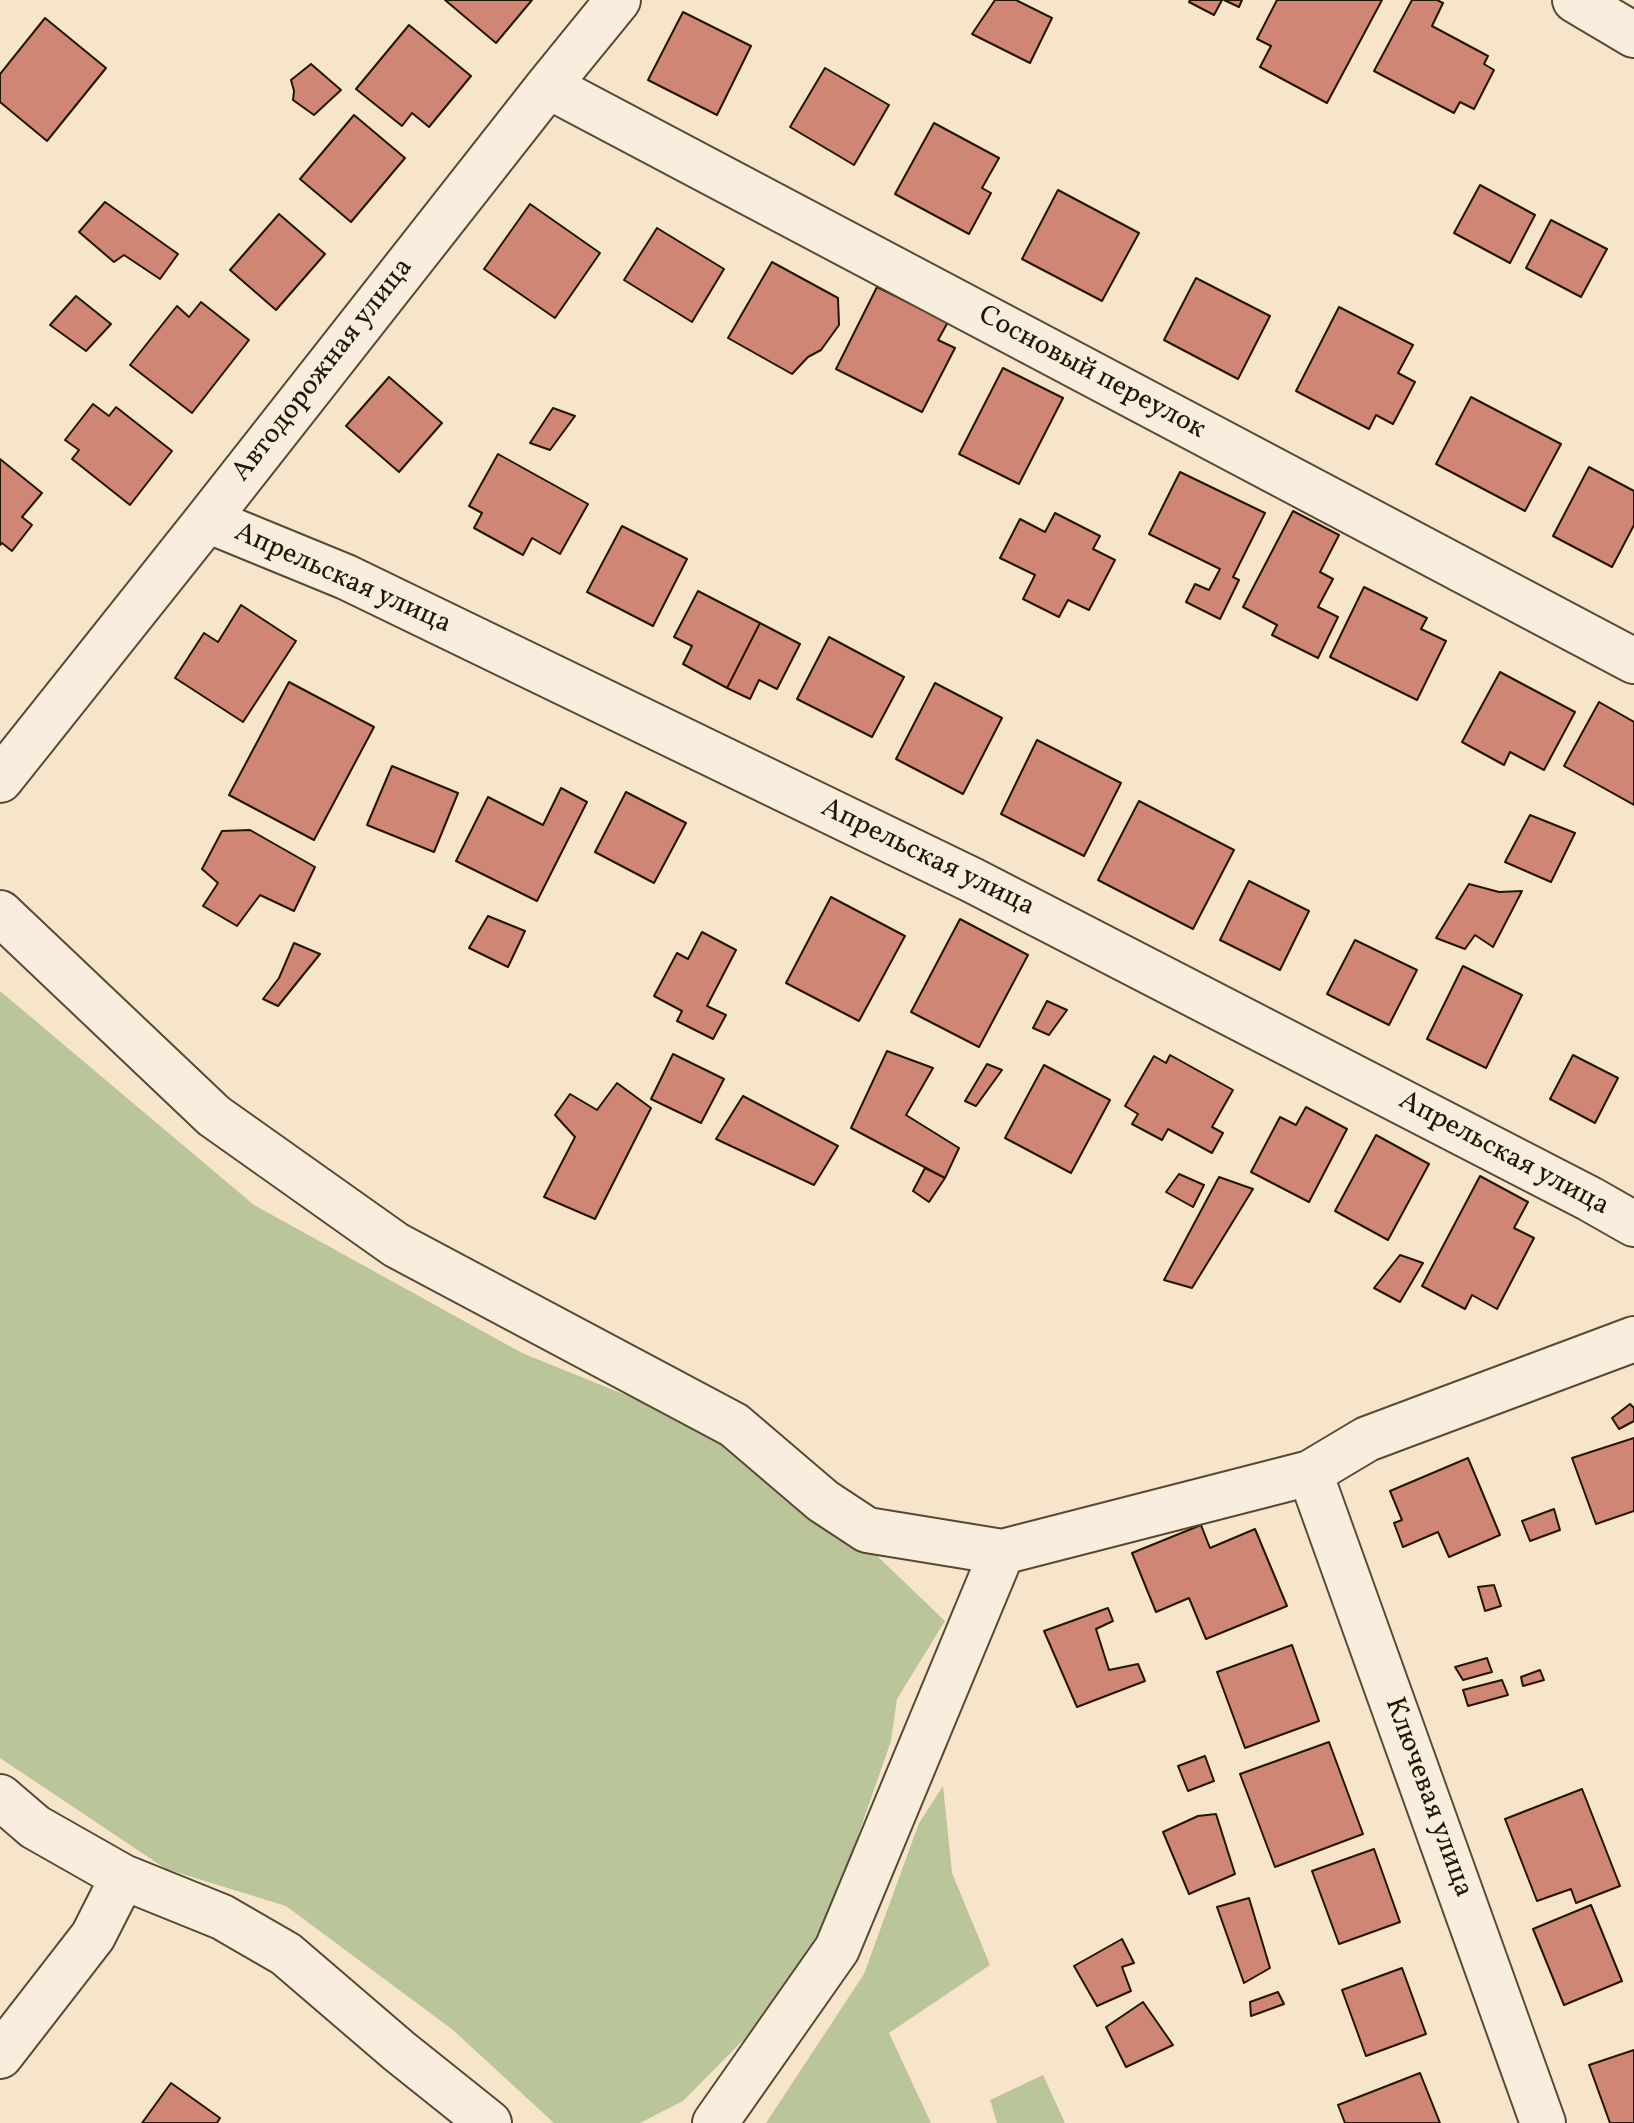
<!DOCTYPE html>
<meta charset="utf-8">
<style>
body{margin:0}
canvas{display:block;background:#f6e5cb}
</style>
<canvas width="1634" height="2123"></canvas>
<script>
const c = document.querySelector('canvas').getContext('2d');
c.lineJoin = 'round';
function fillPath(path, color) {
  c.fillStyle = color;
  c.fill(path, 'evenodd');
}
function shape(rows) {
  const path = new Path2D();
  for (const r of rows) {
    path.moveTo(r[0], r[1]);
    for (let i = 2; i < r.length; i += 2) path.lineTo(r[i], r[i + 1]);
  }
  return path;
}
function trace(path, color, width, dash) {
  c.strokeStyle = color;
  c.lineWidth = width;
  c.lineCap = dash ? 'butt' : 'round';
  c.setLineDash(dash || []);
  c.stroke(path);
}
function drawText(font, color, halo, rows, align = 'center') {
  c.font = font + ' Vollkorn,serif';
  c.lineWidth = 7;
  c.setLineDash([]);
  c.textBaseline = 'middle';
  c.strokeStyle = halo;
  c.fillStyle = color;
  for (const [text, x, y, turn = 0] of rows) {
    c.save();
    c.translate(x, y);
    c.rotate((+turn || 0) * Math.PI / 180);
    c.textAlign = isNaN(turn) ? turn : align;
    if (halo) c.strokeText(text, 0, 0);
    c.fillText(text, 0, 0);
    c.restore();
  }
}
fillPath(shape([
 [0,991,254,1205,522,1353,705,1427,874,1553,945,1621,897,1699,891,1741,824,1933,768,2015,683,2101,640,2123,554,2123,453,2030,286,1906,166,1869,0,1758],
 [943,1786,952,1873,990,1965,889,2033,931,2123,766,2123,864,1974,919,1823],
 [1043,2075,1065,2123,997,2123,990,2100]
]), '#bac599');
const building = shape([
 [445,0,532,0,496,43,445,0],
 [995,0,1016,0,1052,18,1030,63,972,34,995,0],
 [1190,0,1222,0,1214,15,1189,2,1190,0],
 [1224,0,1242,0,1239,7,1224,0],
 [1277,0,1382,0,1327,103,1260,67,1271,46,1257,39,1277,0],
 [1412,0,1437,0,1443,3,1432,26,1488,56,1484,64,1494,70,1474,109,1460,102,1454,113,1374,71,1412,0],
 [683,12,751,46,717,115,648,80,683,12],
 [45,18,106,68,47,141,0,102,0,74,45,18],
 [409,25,471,76,429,127,412,113,402,126,356,89,409,25],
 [311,64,341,90,314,115,293,100,294,91,291,80,311,64],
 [825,68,889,105,854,165,790,127,825,68],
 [354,115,405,158,351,222,300,179,354,115],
 [934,123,999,158,982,188,991,193,969,234,895,194,934,123],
 [1480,185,1535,215,1510,263,1454,233,1480,185],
 [1058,190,1139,233,1102,301,1022,259,1058,190],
 [105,202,178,254,160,279,124,255,114,262,79,232,105,202],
 [530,204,600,253,555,318,484,269,530,204],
 [279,214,325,254,276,310,230,270,279,214],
 [1551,220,1607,249,1581,297,1526,268,1551,220],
 [657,228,724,269,692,322,624,280,657,228],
 [772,262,838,298,839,325,821,350,808,357,792,374,728,338,772,262],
 [1196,278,1270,316,1238,379,1164,340,1196,278],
 [877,287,948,322,938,340,955,348,922,412,836,369,877,287],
 [76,296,111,324,86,351,50,325,76,296],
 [201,302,249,340,192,413,130,365,177,306,189,317,201,302],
 [1339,307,1413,345,1398,373,1415,382,1393,424,1376,415,1369,429,1296,391,1339,307],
 [1003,368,1063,398,1019,484,959,454,1003,368],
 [389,377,442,423,399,472,346,426,389,377],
 [1471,397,1561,444,1525,511,1436,464,1471,397],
 [93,404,109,416,116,407,172,451,130,505,72,459,79,450,65,440,93,404],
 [553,408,575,416,550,450,530,443,553,408],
 [498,454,588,504,560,554,532,538,523,555,474,528,482,513,469,506,498,454],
 [0,459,42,493,22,517,32,525,12,551,2,543,0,545,0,459],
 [1589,467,1634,491,1634,525,1612,567,1553,536,1589,467],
 [1180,472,1265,513,1233,577,1239,580,1220,619,1186,602,1195,584,1209,590,1220,569,1149,534,1180,472],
 [1293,511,1339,535,1320,572,1333,579,1318,607,1338,617,1318,658,1272,635,1277,625,1243,607,1293,511],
 [1055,513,1100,536,1093,549,1115,560,1089,610,1068,600,1059,617,1023,599,1035,575,1000,558,1020,519,1045,532,1055,513],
 [622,526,687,559,653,626,587,592,622,526],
 [1364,587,1427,618,1421,629,1446,641,1417,700,1330,657,1364,587],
 [698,591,760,623,727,688,683,664,692,646,674,637,698,591],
 [241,605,296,641,243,722,175,678,204,633,218,642,241,605],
 [760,623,800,644,777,689,759,680,750,699,727,688,760,623],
 [829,637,904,677,872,737,797,699,829,637],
 [1500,672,1575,712,1544,770,1510,752,1504,765,1462,742,1500,672],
 [289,682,374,727,314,840,229,795,289,682],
 [935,683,1002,718,963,794,896,759,935,683],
 [1599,702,1634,722,1634,805,1564,766,1599,702],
 [1037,740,1121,783,1084,856,1001,814,1037,740],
 [392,766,458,793,434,852,367,825,392,766],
 [561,788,587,802,537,901,456,861,488,797,543,825,561,788],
 [626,792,686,823,654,883,595,852,626,792],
 [1139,801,1234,850,1193,929,1098,880,1139,801],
 [1530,815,1575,833,1551,882,1505,862,1530,815],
 [250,830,315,867,294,911,260,895,237,926,203,906,218,883,202,869,222,831,250,830],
 [1249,881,1309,911,1280,970,1220,940,1249,881],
 [1469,884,1499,892,1522,891,1493,947,1475,935,1465,949,1436,938,1469,884],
 [831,897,905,936,859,1021,786,983,831,897],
 [488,916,525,931,508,967,469,948,488,916],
 [960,919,1028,955,979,1047,911,1012,960,919],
 [702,932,736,950,707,1006,726,1015,713,1039,677,1021,682,1011,654,996,677,953,688,959,702,932],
 [1355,940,1417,970,1389,1025,1327,994,1355,940],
 [294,943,320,954,278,1006,263,999,279,978,294,943],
 [1463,966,1522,995,1486,1068,1427,1039,1463,966],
 [1047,1001,1067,1010,1049,1035,1033,1028,1047,1001],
 [887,1051,933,1068,906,1115,959,1148,945,1178,851,1128,887,1051],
 [673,1054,724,1079,701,1123,651,1099,673,1054],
 [1170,1055,1233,1090,1212,1127,1223,1133,1212,1153,1168,1129,1162,1140,1132,1124,1138,1114,1125,1106,1154,1056,1166,1063,1170,1055],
 [1573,1055,1618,1078,1595,1123,1550,1099,1573,1055],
 [987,1064,1002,1070,976,1106,965,1101,987,1064],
 [1044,1065,1110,1100,1071,1173,1005,1138,1044,1065],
 [617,1083,651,1108,595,1219,544,1197,575,1137,555,1115,570,1094,597,1110,617,1083],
 [743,1096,838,1146,814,1185,716,1139,743,1096],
 [1306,1107,1347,1129,1309,1202,1251,1172,1280,1117,1296,1125,1306,1107],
 [1376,1135,1429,1164,1388,1240,1335,1211,1376,1135],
 [925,1168,945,1178,929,1202,913,1191,925,1168],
 [1179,1174,1204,1185,1193,1207,1166,1192,1179,1174],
 [1480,1176,1528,1202,1514,1228,1534,1238,1497,1309,1472,1295,1465,1309,1422,1286,1480,1176],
 [1219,1177,1253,1189,1192,1288,1164,1280,1219,1177],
 [1400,1255,1423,1263,1400,1302,1374,1288,1400,1255],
 [1630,1404,1634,1408,1634,1421,1619,1429,1612,1418,1630,1404],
 [1634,1438,1634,1511,1596,1524,1572,1458,1634,1438],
 [1468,1458,1500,1535,1449,1557,1438,1532,1403,1547,1394,1523,1402,1520,1390,1491,1468,1458],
 [1554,1509,1560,1530,1530,1541,1522,1521,1554,1509],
 [1201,1525,1210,1548,1255,1529,1287,1606,1206,1639,1189,1598,1156,1612,1132,1553,1201,1525],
 [1494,1585,1501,1606,1485,1611,1478,1587,1494,1585],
 [1108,1608,1113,1621,1096,1629,1109,1670,1138,1664,1145,1681,1077,1707,1044,1631,1108,1608],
 [1292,1645,1319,1721,1245,1748,1217,1672,1292,1645],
 [1487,1658,1492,1672,1463,1680,1455,1667,1487,1658],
 [1540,1670,1544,1680,1523,1686,1521,1677,1540,1670],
 [1502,1680,1508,1695,1468,1706,1463,1690,1502,1680],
 [1329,1742,1363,1834,1275,1867,1240,1774,1329,1742],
 [1205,1756,1214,1781,1188,1791,1178,1766,1205,1756],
 [1582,1789,1620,1886,1576,1903,1571,1889,1537,1901,1505,1819,1582,1789],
 [1216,1814,1235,1874,1189,1894,1163,1832,1198,1816,1216,1814],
 [1374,1849,1400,1922,1339,1944,1312,1871,1374,1849],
 [1249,1898,1270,1968,1244,1983,1217,1907,1249,1898],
 [1591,1905,1622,1981,1564,2005,1533,1929,1591,1905],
 [1122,1939,1134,1963,1122,1967,1131,1991,1097,2006,1074,1966,1122,1939],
 [1402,1968,1426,2034,1366,2056,1342,1990,1402,1968],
 [1278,1992,1284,2004,1251,2016,1250,2002,1278,1992],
 [1143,2002,1173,2045,1126,2067,1106,2027,1143,2002],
 [1634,2050,1634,2123,1610,2123,1589,2065,1634,2050],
 [1420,2073,1440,2123,1345,2123,1338,2105,1420,2073],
 [171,2083,220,2118,217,2123,142,2123,171,2083]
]);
fillPath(building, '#d08675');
trace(building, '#241500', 2);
const minor = shape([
 [1575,0,1634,35],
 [548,86,1634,661],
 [207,520,346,577,972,880,1590,1199,1634,1224],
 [0,780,207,520,548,86,618,0],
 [0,913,214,1116,396,1245,734,1425,823,1501,867,1530,1002,1552],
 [1310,1473,1543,2123],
 [0,1797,35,1827,123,1877,222,1917,286,1954,399,2051,489,2123],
 [0,2056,93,1936,123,1877],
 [715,2123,837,1949,1002,1552,1310,1473,1367,1439,1634,1339]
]);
trace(minor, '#584933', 48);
trace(minor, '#f9eedd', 44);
drawText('28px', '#241500', '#f9eedd', [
 ["Автодорожная улица",324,371,-52],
 ["Сосновый переулок",1091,374,28],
 ["Апрельская улица",342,580,24],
 ["Апрельская улица",927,859,26],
 ["Апрельская улица",1503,1155,28],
 ["Ключевая улица",1427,1798,70]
]);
</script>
